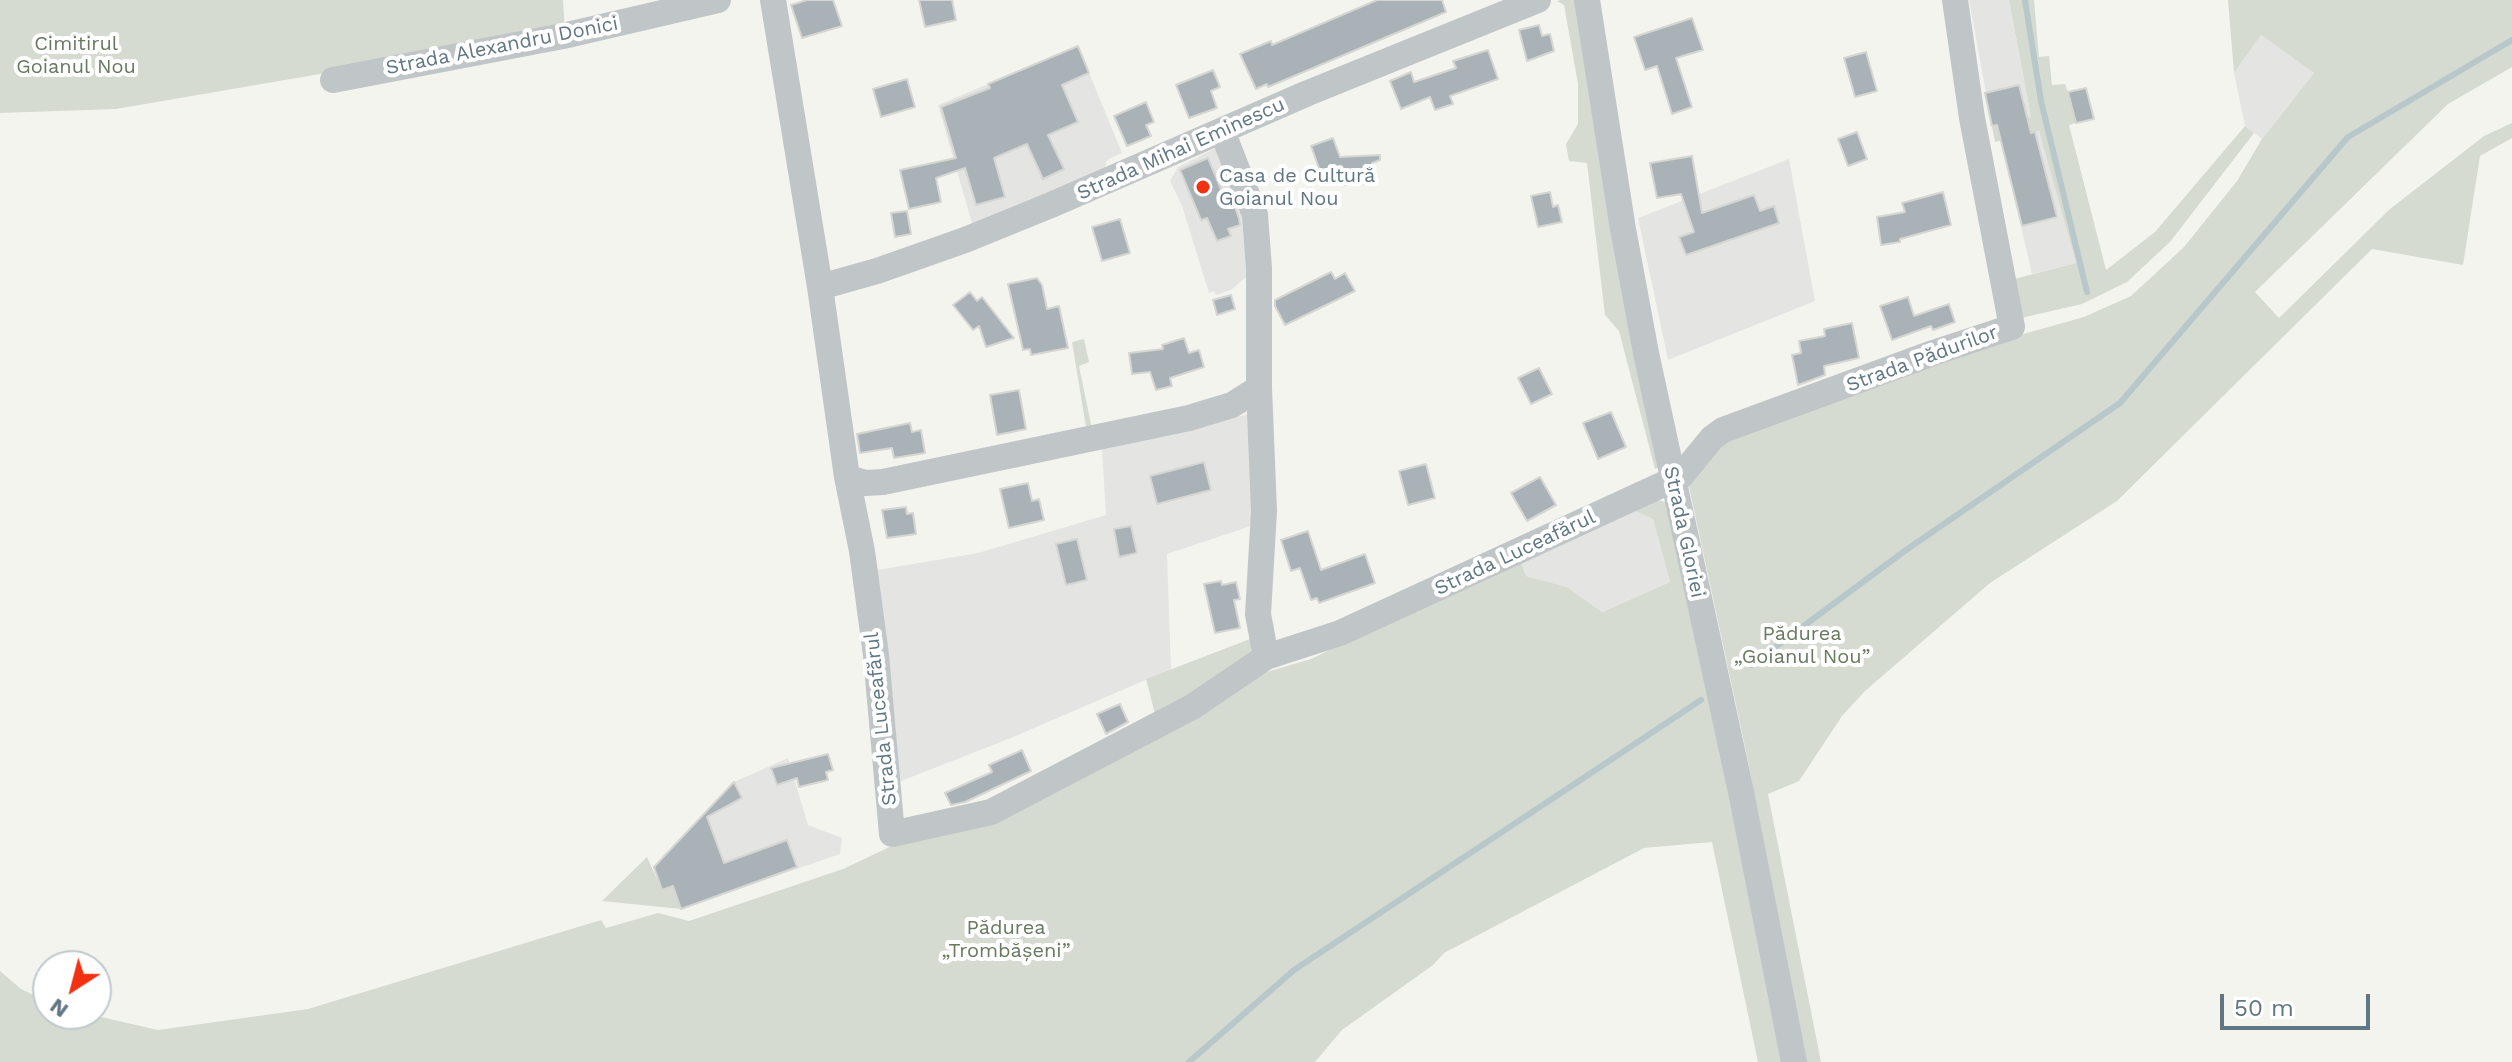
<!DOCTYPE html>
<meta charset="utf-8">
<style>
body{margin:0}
#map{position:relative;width:2512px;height:1062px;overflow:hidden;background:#f4f4ef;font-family:"Work Sans",sans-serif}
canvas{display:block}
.north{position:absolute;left:32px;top:950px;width:80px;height:80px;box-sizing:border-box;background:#fff;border:2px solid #bfc9cd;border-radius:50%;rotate:216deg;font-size:22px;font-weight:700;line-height:32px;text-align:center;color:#607783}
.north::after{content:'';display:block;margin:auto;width:28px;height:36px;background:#f13112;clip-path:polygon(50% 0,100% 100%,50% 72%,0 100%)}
.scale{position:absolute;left:2220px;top:994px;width:150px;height:36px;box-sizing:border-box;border:4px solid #607783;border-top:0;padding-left:10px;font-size:24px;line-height:28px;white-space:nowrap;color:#607783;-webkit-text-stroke:6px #fff;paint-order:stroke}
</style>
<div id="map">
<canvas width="2512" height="1062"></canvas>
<div class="north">N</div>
<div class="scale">50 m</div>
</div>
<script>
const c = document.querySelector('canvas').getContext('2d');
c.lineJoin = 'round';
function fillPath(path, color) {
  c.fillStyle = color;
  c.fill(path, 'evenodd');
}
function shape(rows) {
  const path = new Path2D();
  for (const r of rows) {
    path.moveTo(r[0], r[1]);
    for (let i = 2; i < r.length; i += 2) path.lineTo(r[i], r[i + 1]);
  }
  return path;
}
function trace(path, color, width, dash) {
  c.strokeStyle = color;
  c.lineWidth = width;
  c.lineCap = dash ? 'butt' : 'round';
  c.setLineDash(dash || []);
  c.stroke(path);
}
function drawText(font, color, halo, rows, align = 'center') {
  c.font = font + ' "Work Sans",sans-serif';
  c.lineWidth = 8;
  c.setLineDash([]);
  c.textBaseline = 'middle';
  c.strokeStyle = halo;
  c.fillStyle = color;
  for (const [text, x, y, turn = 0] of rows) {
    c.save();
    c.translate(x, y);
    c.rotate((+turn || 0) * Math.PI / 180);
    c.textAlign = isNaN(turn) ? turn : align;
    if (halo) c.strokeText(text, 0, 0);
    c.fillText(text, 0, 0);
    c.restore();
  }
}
fillPath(shape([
 [1969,0,2009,0,2031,117,1992,126],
 [2261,35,2314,73,2262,139,2245,126,2234,73],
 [1078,46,1122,153,1107,160,1104,172,973,227,938,105],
 [2039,131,2076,263,2032,274,2001,141],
 [1222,145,1249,216,1254,270,1231,290,1216,295,1214,291,1209,293,1182,206,1170,181,1178,167],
 [1789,159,1815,301,1668,360,1638,218],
 [1249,414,1254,525,1167,554,1171,669,1011,738,896,783,871,571,978,553,1106,515,1102,449],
 [1628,508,1653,519,1670,582,1602,612,1567,587,1525,576,1518,557],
 [788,758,808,825,842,838,840,854,681,909,673,887,662,890,653,866,665,862,663,857,734,782]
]), '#e4e5e3');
fillPath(shape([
 [0,0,563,0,565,32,116,109,0,113],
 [1560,0,1575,0,1659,467,1655,469,1619,331,1605,315,1587,163,1569,161,1566,144,1578,124,1578,84,1564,5,1557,1],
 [2009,0,2034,0,2039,57,2049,56,2052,85,2065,84,2068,92,2076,123,2069,125,2106,270,2155,232,2245,126,2254,133,2170,242,2127,282,2082,304,2021,318,2014,279,2076,263,2039,131,1995,142,1992,126,2031,117],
 [2228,0,2512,0,2512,67,2448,104,2255,292,2279,318,2390,209,2484,136,2512,123,2512,138,2480,156,2463,265,2372,249,2117,501,1990,583,1865,691,1842,716,1799,781,1768,794,1821,1062,1806,1062,1747,756,1688,482,1728,437,1938,358,2084,317,2131,296,2184,247,2237,181,2262,139,2314,73,2261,35,2234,73],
 [1084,339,1089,362,1079,366,1092,429,1086,427,1072,342],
 [1651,498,1669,503,1783,1062,1758,1062,1712,842,1644,848,1444,953,1433,965,1342,1030,1315,1062,0,1062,0,971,21,989,48,1002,48,1014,88,1014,158,1030,308,1009,601,920,606,928,658,913,689,921,843,869,1250,677,1311,659,1518,557,1526,576,1567,587,1602,612,1670,582,1653,519,1628,508],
 [1250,639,1253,660,1156,718,1146,679],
 [647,857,662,890,673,886,681,909,602,901]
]), '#d5dbd0');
trace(shape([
 [2025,0,2041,101,2087,292],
 [1751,665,1906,550,2120,403,2348,137,2512,40],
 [1189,1062,1294,970,1701,700]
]), '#b7c7ca', 6);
const building = shape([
 [807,0,833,0,842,26,802,38,791,5,807,0],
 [919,0,952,0,956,20,925,27,919,0],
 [1377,0,1442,0,1446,12,1268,87,1267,84,1256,89,1240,54,1271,41,1272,45,1377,0],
 [1692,18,1703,50,1676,58,1692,107,1672,114,1657,66,1645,70,1634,37,1692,18],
 [1539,25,1542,36,1550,34,1554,51,1527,61,1519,30,1539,25],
 [1078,46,1089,73,1062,85,1078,122,1048,135,1064,169,1043,179,1027,144,994,158,1005,197,976,205,965,168,936,178,941,202,909,209,900,170,956,158,941,107,990,88,988,84,1078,46],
 [1488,50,1498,79,1450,96,1453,104,1435,110,1430,97,1401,109,1390,81,1411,72,1414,82,1456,68,1453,61,1488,50],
 [1866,52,1877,91,1855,97,1844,58,1866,52],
 [1213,70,1220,87,1211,91,1217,108,1189,118,1176,85,1213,70],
 [907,79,915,107,881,117,873,89,907,79],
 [2019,85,2031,133,2035,132,2057,217,2022,226,1997,125,1992,126,1985,93,2019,85],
 [2086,88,2094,119,2076,123,2068,92,2086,88],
 [1146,102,1154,122,1146,125,1151,136,1127,146,1114,116,1146,102],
 [1857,132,1867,159,1848,166,1838,139,1857,132],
 [1333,138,1340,157,1380,155,1380,160,1372,163,1373,184,1340,185,1339,174,1323,179,1311,146,1333,138],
 [1692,156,1702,213,1754,195,1760,211,1774,206,1779,223,1686,255,1679,237,1694,232,1681,194,1657,198,1650,163,1692,156],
 [1208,158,1228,206,1234,204,1239,219,1240,225,1228,229,1231,236,1217,241,1207,218,1201,220,1180,170,1208,158],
 [1550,192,1553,207,1558,205,1562,222,1538,227,1531,196,1550,192],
 [1943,192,1951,225,1900,239,1900,242,1881,245,1877,217,1905,212,1902,203,1943,192],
 [907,211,911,234,895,237,891,213,907,211],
 [1120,219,1130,253,1102,261,1092,227,1120,219],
 [1331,272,1335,279,1345,273,1355,291,1285,325,1275,306,1275,300,1331,272],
 [1037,278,1042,285,1047,309,1059,306,1068,348,1031,355,1030,349,1023,350,1008,284,1037,278],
 [970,292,977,301,982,297,1014,338,986,347,979,326,973,330,953,305,970,292],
 [1231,295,1235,309,1217,315,1213,300,1231,295],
 [1908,297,1914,316,1949,304,1955,322,1933,330,1931,326,1892,340,1880,306,1908,297],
 [1852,323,1859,358,1824,366,1825,375,1798,385,1792,355,1801,353,1799,341,1825,336,1824,329,1852,323],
 [1184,338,1189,353,1199,350,1204,367,1170,378,1172,386,1156,390,1150,372,1132,374,1129,353,1163,349,1162,345,1184,338],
 [1539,368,1552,394,1531,404,1518,378,1539,368],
 [1019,390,1026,429,997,435,990,395,1019,390],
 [1611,412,1626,447,1598,459,1583,423,1611,412],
 [910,423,912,432,921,430,925,453,894,458,892,448,860,453,857,434,910,423],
 [1204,462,1211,490,1157,504,1150,476,1204,462],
 [1426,464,1435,498,1408,505,1399,471,1426,464],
 [1540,477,1556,505,1527,521,1511,493,1540,477],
 [1028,483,1032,501,1039,499,1044,520,1009,528,1000,489,1028,483],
 [906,507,907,514,913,513,916,534,887,538,882,510,906,507],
 [1131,526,1137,553,1119,557,1114,529,1131,526],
 [1308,531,1321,570,1365,554,1375,583,1319,603,1317,598,1311,600,1300,568,1291,571,1281,540,1308,531],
 [1077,539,1087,580,1066,585,1056,544,1077,539],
 [1221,581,1222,585,1236,582,1240,599,1234,600,1240,628,1215,633,1204,584,1221,581],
 [1120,704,1128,722,1106,734,1097,714,1120,704],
 [1022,750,1031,771,965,802,951,805,945,793,992,772,989,765,1022,750],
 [828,754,833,770,826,772,828,780,799,787,797,778,777,785,771,768,828,754],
 [734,782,742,798,707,817,724,863,787,840,797,867,681,909,673,886,662,890,654,867,734,782]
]);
fillPath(building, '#a9b3b7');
trace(building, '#d5d5d2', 2);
trace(shape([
 [773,0,820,287,847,477,862,551,876,655,892,834,991,812,1192,707,1266,657,1340,633,1681,476,1712,438,1723,430,1933,353,2012,327,1972,118,1955,0],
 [1587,0,1623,229,1646,353,1741,792,1794,1062],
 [333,80,563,36,718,0],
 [1222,131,1255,215,1259,268,1259,388,1264,511,1258,614,1266,657],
 [820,287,877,271,965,240,1051,205,1308,93,1538,0],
 [847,477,865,483,883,482,1189,418,1232,405,1259,388]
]), '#c0c5c8', 26);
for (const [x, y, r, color] of [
 [1203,187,8,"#f13112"]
]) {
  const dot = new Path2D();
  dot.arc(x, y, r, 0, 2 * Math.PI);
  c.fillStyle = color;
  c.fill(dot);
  trace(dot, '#fff', 3);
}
drawText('20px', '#67795f', '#fff', [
 ["Cimitirul",76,44],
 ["Goianul Nou",76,67],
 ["Pădurea",1802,634],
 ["„Goianul Nou”",1802,657],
 ["Pădurea",1006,928],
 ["„Trombășeni”",1006,951]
]);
drawText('20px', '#607783', '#fff', [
 ["Strada Alexandru Donici",502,46,-11],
 ["Strada Mihai Eminescu",1181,149,-24],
 ["Strada Pădurilor",1922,359,-20],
 ["Strada Gloriei",1684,532,78],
 ["Strada Luceafărul",1515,553,-25],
 ["Strada Luceafărul",881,719,-96]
]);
drawText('20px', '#607783', '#fff', [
 ["Casa de Cultură",1219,176],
 ["Goianul Nou",1219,199]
], 'left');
</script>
